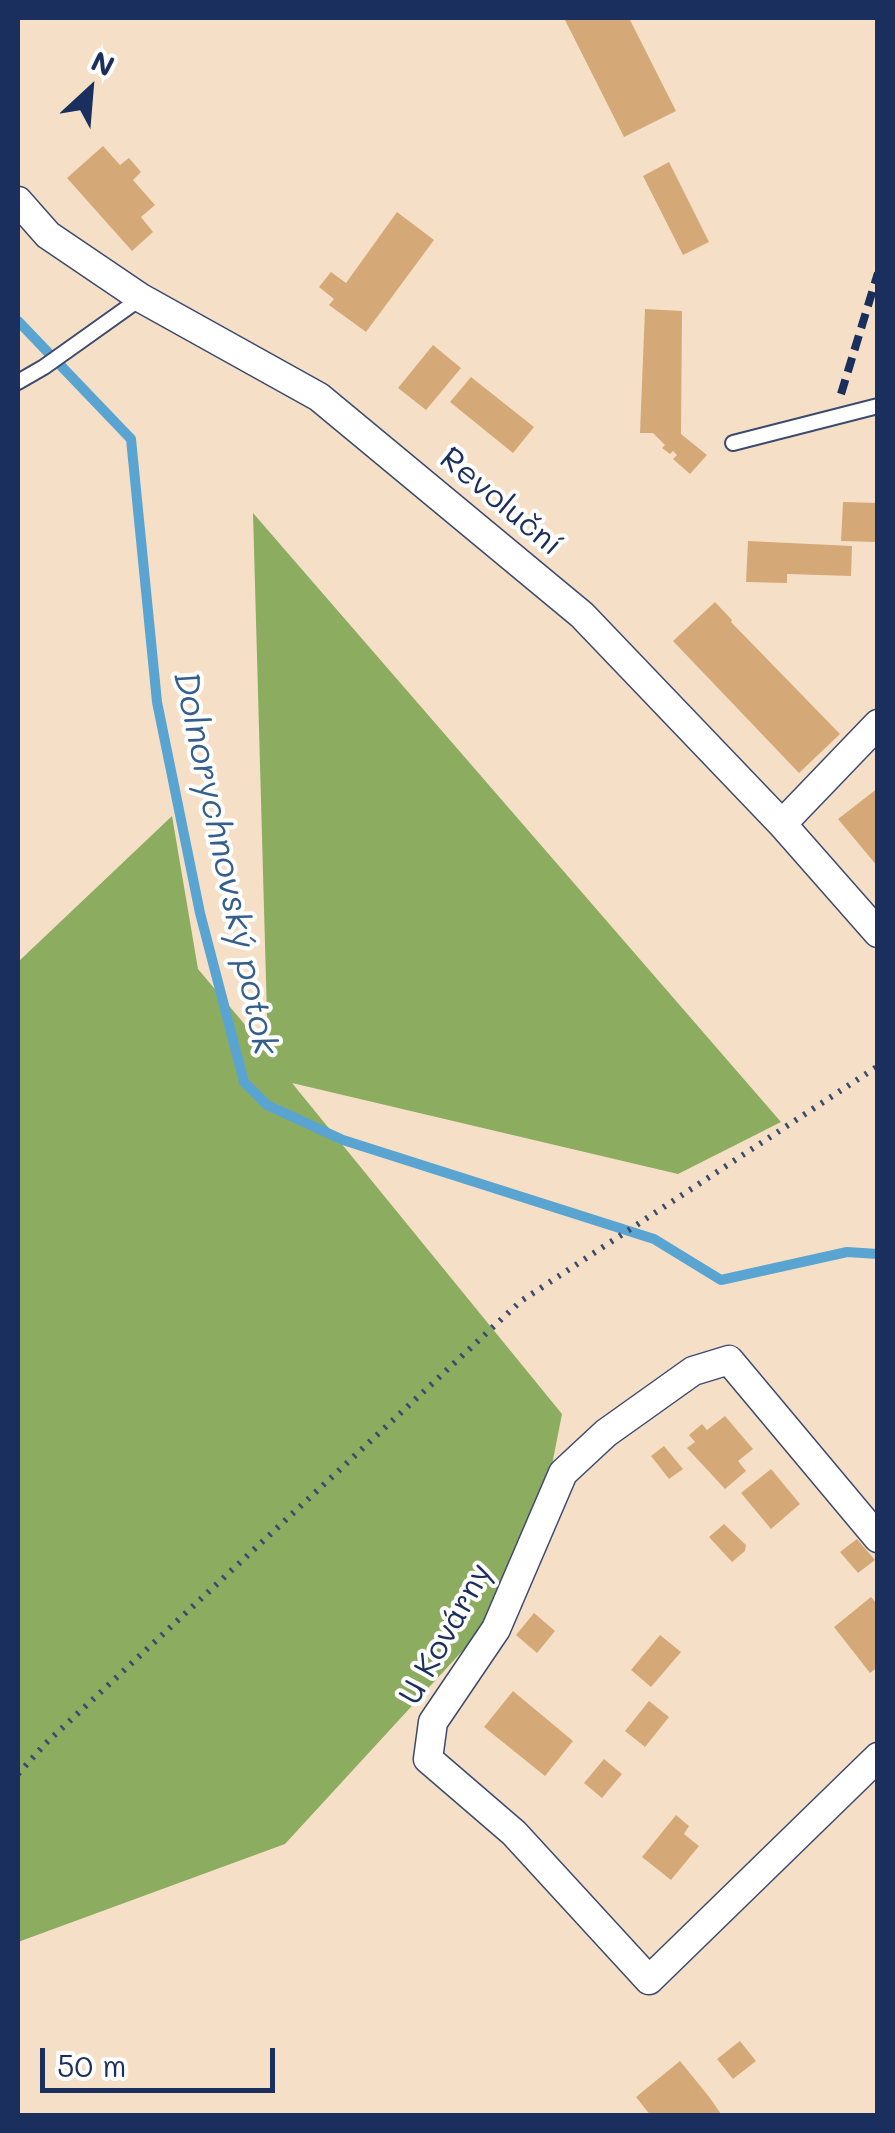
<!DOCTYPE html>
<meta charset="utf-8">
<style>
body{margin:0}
#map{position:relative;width:895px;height:2133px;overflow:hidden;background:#f5e0c7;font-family:Mali,sans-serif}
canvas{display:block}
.frame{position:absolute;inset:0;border:20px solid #1b2f5e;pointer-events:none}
.north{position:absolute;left:40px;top:40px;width:100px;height:100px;-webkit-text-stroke:8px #fff;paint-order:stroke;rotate:26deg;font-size:28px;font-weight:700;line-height:40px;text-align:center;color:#1b2f5e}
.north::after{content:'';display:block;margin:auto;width:35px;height:45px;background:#1b2f5e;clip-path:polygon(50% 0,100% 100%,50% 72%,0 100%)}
.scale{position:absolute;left:40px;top:2048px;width:235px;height:45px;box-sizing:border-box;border:5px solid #1b2f5e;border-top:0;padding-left:12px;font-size:30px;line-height:35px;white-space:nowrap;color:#1b2f5e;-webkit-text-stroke:8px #fff;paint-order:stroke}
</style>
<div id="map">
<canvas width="895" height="2133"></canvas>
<div class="frame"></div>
<div class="north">N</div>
<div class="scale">50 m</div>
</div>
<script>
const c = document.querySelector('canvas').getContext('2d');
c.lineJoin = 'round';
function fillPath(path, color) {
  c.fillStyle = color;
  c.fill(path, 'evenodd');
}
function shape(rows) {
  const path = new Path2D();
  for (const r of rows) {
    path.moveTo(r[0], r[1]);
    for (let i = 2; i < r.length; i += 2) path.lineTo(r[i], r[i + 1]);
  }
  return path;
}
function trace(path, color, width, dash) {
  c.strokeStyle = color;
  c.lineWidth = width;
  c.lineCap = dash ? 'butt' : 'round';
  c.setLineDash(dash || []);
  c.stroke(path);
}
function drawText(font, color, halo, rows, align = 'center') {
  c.font = font + ' Mali,sans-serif';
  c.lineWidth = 8;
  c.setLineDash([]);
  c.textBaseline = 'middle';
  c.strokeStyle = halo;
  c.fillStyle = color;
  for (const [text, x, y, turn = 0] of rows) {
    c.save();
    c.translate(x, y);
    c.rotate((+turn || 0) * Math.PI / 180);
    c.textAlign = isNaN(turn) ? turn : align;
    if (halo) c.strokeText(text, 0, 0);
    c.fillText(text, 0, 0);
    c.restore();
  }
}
fillPath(shape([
 [253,513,781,1122,678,1174,292,1083,562,1414,550,1475,489,1622,285,1844,18,1942,18,962,172,816,198,969,268,1052]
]), '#8cac60');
trace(shape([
 [18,321,131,439,157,702,200,913,244,1082,267,1105,343,1140,654,1239,721,1280,847,1252,878,1254]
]), '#5aa4d2', 10);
fillPath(shape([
 [564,18,629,18,676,111,624,137],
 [103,146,120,165,129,158,141,172,133,180,155,205,141,217,153,232,132,251,67,178],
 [669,162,709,242,683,255,643,176],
 [397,212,434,240,366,332,329,305,334,299,319,287,331,272,346,283],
 [645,309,682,311,681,434,707,455,690,474,673,459,677,455,673,451,670,454,662,448,665,445,653,433,640,433],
 [433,345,461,368,426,410,398,388],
 [471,377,534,427,513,453,450,402],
 [843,502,878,503,878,542,841,541],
 [748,541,852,546,851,576,787,574,787,583,746,582],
 [715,602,732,620,731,622,840,734,799,773,673,641],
 [878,788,878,867,838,819],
 [725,1416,753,1449,738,1461,746,1471,725,1489,687,1448,695,1442,689,1435,702,1424,707,1430],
 [664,1446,683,1469,669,1479,651,1456],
 [771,1469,800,1504,771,1529,741,1493],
 [724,1524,746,1545,745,1551,732,1562,709,1537],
 [857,1539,875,1560,858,1573,840,1552],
 [871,1597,878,1605,878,1667,870,1673,834,1627],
 [534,1613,555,1631,537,1653,516,1635],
 [660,1635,681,1652,651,1687,631,1670],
 [513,1691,573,1741,545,1776,484,1727],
 [649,1701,669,1717,645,1747,625,1731],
 [604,1759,622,1774,602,1798,584,1783],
 [676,1815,689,1826,684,1834,699,1846,671,1880,642,1857],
 [740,2041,756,2061,733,2079,717,2059],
 [680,2061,710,2098,721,2114,718,2116,651,2116,636,2097]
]), '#d5a977');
const lane = shape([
 [18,382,44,367,141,298],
 [733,443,878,406]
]);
const street = shape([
 [18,201,48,235,141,298,319,397,582,615,782,824,878,933],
 [782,824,878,724],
 [878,1538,729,1360,693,1371,606,1433,563,1473,496,1629,433,1722,428,1759,514,1833,649,1980,878,1757]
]);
trace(lane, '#3c4a6e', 18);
trace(street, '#3c4a6e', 31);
trace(shape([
 [18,1774,46,1743,521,1301,878,1066]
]), '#3c4a6e', 6, [2.5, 8]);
trace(lane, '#fff', 14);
trace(street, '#fff', 28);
trace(shape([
 [841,394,878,273]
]), '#1b2f5e', 8, [15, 8]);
drawText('32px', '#1b2f5e', '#fff', [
 ["Revoluční",501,502,40],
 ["U Kovárny",446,1634,-61]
]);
drawText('italic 35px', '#345e8c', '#fff', [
 ["Dolnorychnovský potok",225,863,78]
]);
</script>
